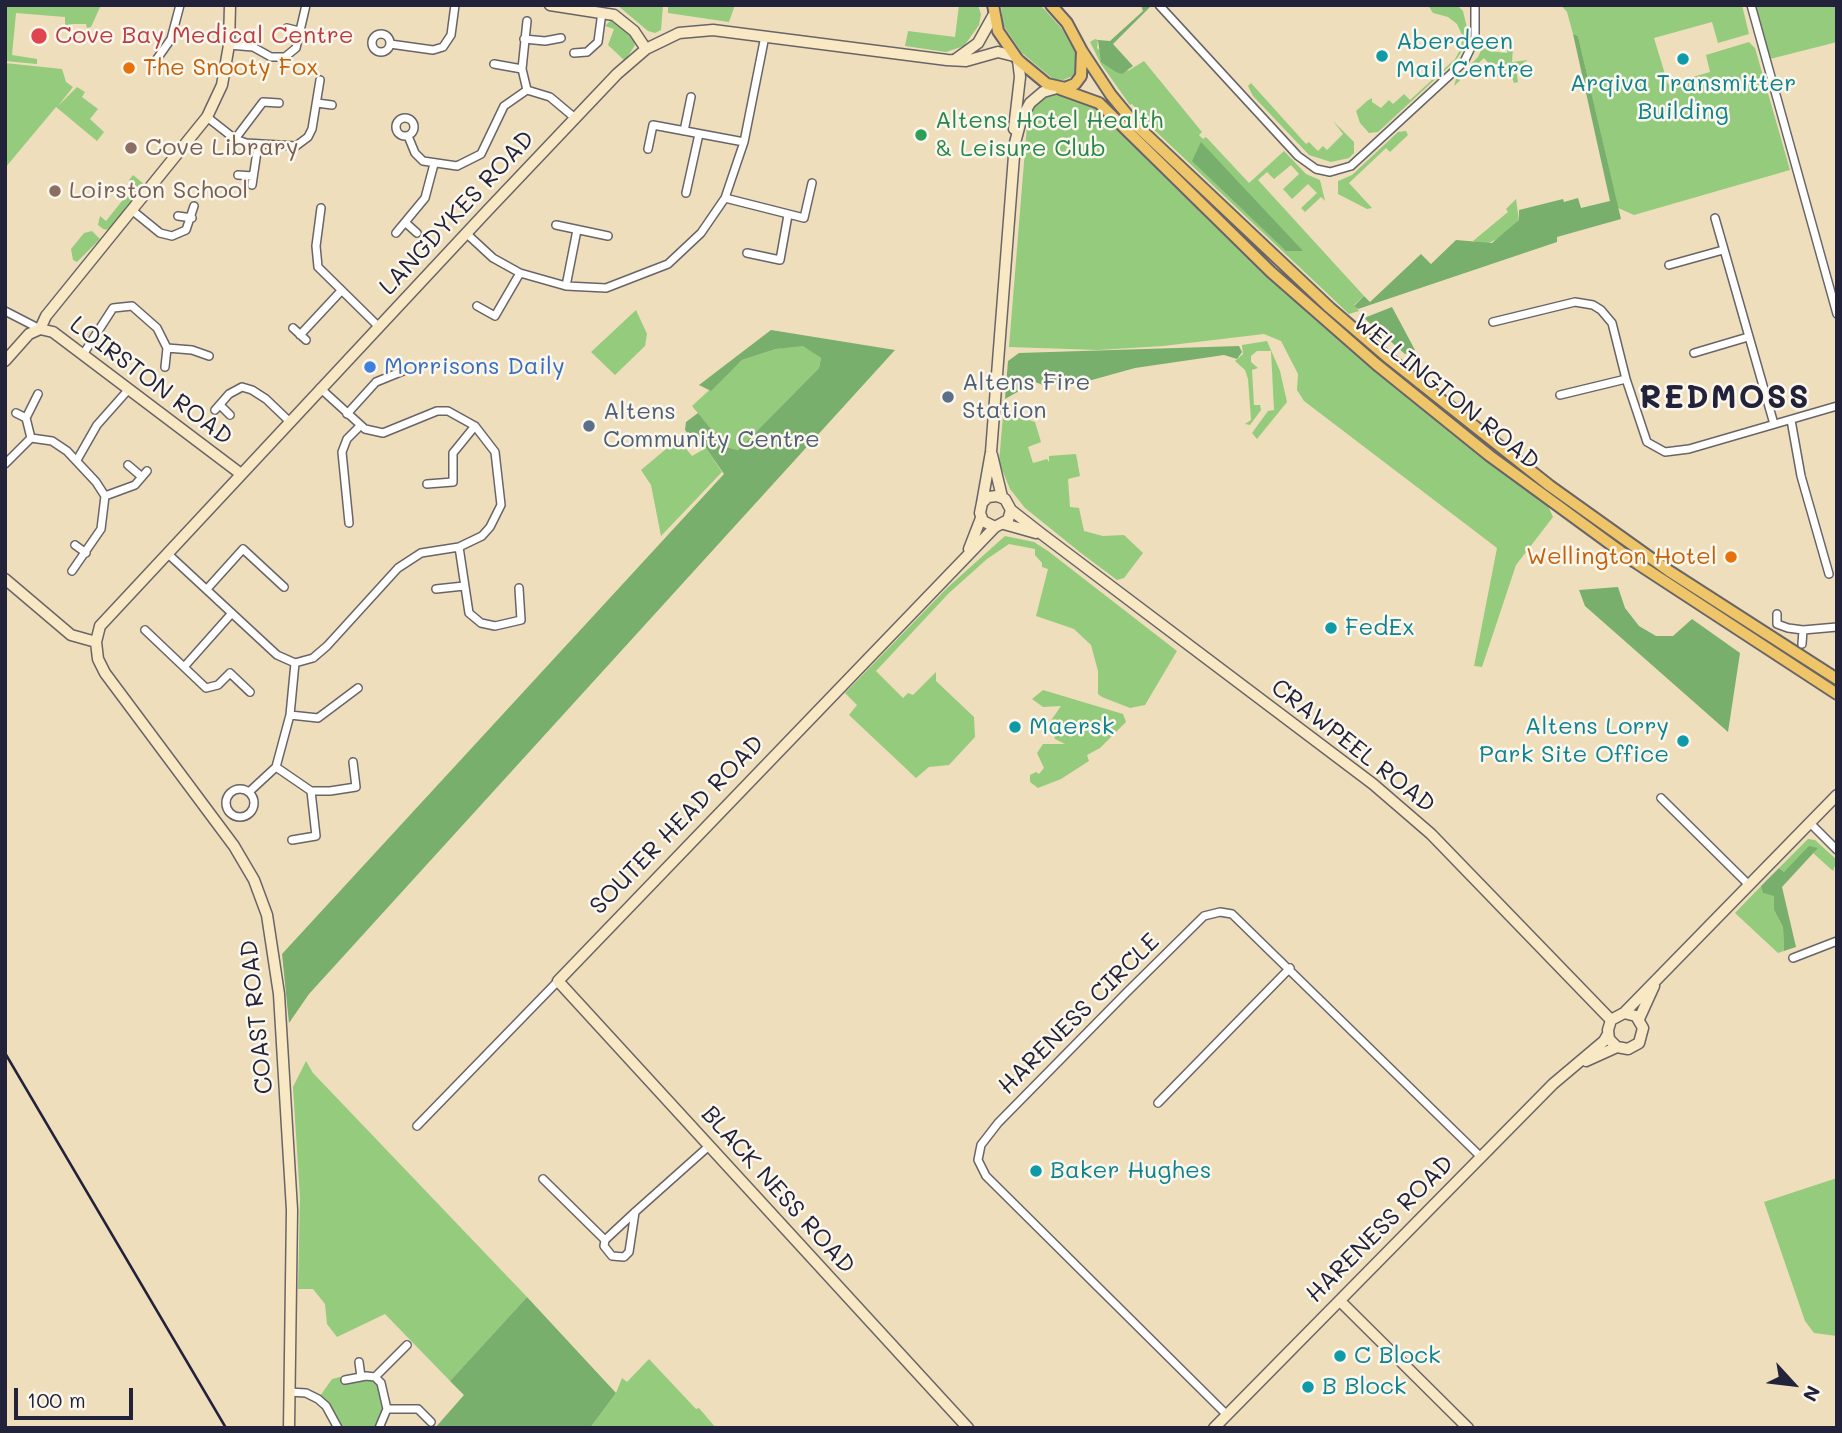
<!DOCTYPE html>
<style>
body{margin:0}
#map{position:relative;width:1842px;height:1433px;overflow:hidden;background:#eedebc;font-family:Mali,sans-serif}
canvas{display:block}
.frame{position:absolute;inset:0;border:7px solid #22223b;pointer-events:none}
.north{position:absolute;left:1758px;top:1349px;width:70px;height:70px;-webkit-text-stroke:5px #fbf7ec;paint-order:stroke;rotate:117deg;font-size:19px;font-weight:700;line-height:28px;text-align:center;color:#22223b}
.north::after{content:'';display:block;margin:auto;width:24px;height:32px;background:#22223b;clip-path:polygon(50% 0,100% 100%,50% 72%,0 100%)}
.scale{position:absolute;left:14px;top:1388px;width:119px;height:32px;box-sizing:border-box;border:4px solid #22223b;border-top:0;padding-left:9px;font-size:21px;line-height:24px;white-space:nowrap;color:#22223b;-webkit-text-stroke:5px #fbf7ec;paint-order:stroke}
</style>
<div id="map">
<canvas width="1842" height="1433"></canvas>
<div class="frame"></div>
<div class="north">N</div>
<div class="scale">100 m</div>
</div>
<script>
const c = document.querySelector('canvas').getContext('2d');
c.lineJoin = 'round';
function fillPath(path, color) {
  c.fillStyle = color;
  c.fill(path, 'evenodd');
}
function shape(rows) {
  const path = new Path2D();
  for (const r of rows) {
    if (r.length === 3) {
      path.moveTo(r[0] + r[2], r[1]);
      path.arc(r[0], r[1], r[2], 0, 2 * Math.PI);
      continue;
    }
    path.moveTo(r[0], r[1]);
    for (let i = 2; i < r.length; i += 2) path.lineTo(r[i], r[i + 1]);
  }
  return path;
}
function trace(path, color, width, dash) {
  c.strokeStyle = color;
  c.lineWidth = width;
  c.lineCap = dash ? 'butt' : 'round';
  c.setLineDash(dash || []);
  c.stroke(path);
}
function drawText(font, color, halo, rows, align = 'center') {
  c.font = font + ' Mali,sans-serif';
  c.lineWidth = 5;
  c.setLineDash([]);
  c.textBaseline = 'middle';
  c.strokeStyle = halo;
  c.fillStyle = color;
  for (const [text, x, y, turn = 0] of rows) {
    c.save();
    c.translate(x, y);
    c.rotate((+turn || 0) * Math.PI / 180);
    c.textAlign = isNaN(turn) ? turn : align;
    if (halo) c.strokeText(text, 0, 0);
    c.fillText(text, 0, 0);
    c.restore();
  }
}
fillPath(shape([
 [5,5,101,5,91,27,87,28,86,24,71,24,71,29,65,29,65,17,16,13,12,55,37,59,37,64,5,61],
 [617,5,663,5,661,30,655,33,648,31],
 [668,5,735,5,729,22,668,13],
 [959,5,978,5,981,14,979,25,964,46,946,52,905,46,908,31,955,37],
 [1001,5,1040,5,1045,10,1062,29,1076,54,1076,70,1073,76,1063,80,1053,79,1022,53,1003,25],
 [1428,5,1457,5,1463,11,1468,32,1462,51,1456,60,1378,132,1369,133,1360,123,1356,111,1367,101,1372,98,1372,102,1381,108,1389,100,1393,104,1404,94,1410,100,1455,59,1460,50,1463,37,1457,24,1448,17,1433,13],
 [1561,5,1742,5,1749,34,1718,43,1712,22,1654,38,1668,84,1710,72,1706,55,1749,42,1755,48,1790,170,1634,215,1618,208,1578,36,1573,34,1567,12],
 [1755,5,1837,5,1837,42,1770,59],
 [611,20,632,36,635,45,625,61,608,45,614,29,605,26],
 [1095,39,1098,40,1097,48,1128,71,1144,61,1202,132,1199,135,1203,139,1206,137,1249,183,1284,151,1306,174,1320,180,1325,201,1321,197,1305,212,1301,208,1317,193,1308,184,1292,199,1283,189,1299,174,1291,165,1274,179,1267,172,1258,180,1364,296,1354,305,1359,311,1349,314,1149,125,1132,104,1130,105,1101,64,1090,42],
 [1489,45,1489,51,1507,53,1508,47,1513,47,1512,62,1528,60,1523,63,1524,67,1516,69,1518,82,1514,83,1511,74,1493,78,1491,66,1484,58,1454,86,1456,79,1478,57,1483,46],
 [5,63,62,69,66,82,73,87,58,106,77,87,85,92,82,97,98,109,90,119,104,132,97,141,56,107,5,168],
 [1251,83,1306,144,1309,142,1318,151,1323,146,1327,150,1343,134,1333,121,1354,142,1354,153,1349,158,1331,162,1309,155,1253,96,1248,86],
 [1046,90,1093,99,1271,272,1526,483,1549,508,1553,517,1516,565,1482,667,1474,666,1497,548,1304,401,1297,390,1298,374,1281,341,1264,334,1163,346,1098,350,1009,347,1027,125,1037,97],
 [1398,132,1406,131,1408,135,1390,152,1386,148,1349,183,1372,208,1367,209,1338,194,1338,181,1352,175],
 [133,175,144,184,109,230,103,229,98,225,100,216,106,221,134,186,129,180],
 [1516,199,1519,220,1501,237,1485,245,1473,241,1508,212,1506,209],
 [92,231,100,239,77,262,73,260,71,249,84,233],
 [636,310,647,334,645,346,615,375,591,352],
 [1267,341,1280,371,1287,402,1257,439,1252,433,1268,411,1274,410,1271,351,1257,351,1251,356,1251,362,1258,368,1252,370,1254,405,1260,405,1261,410,1250,425,1245,424,1251,420,1248,379,1245,370,1235,361,1243,354,1242,345],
 [803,345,821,358,819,368,738,450,726,447,692,406,742,360,776,349],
 [1009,413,1035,422,1041,442,1028,447,1033,463,1047,459,1049,462,1049,456,1076,454,1080,476,1068,479,1070,507,1079,508,1084,531,1103,536,1124,535,1143,553,1124,578,1117,580,1081,553,1025,508,1010,489,999,462,1003,416],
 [678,439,692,456,706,448,722,472,661,536,651,485,641,470],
 [1005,536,1034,542,1048,551,1177,651,1145,705,1130,708,1102,697,1098,694,1098,671,1091,645,1074,629,1036,616,1048,569,1042,567,1042,563,1035,555,1035,549,1009,544,987,559,949,593,876,671,903,698,908,693,913,695,936,672,936,681,974,717,975,737,949,765,929,767,916,778,849,715,857,705,845,693,947,588],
 [1043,690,1123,714,1126,722,1100,748,1087,755,1089,761,1061,779,1038,788,1030,782,1030,775,1036,772,1039,774,1044,768,1037,753,1043,744,1065,744,1055,739,1050,722,1061,706,1043,707,1032,699],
 [1808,839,1815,840,1837,860,1833,871,1813,853,1817,849,1784,872,1779,868],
 [1761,886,1764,893,1774,895,1774,910,1783,927,1784,951,1778,953,1735,913],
 [306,1061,313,1073,527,1297,450,1381,385,1314,337,1337,327,1324,325,1304,313,1289,298,1289,300,1198,293,1087],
 [1837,1178,1837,1336,1814,1333,1805,1321,1764,1202],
 [649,1359,696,1409,699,1408,716,1428,590,1428,616,1393,622,1378,627,1382],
 [344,1376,345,1379,375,1377,387,1409,379,1428,338,1428,318,1399,332,1379]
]), '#95cb7d');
fillPath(shape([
 [1141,5,1151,6,1113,44,1133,66,1122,74,1116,72,1101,62,1098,40,1110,41,1143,11],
 [1573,34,1578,36,1621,219,1557,237,1557,242,1358,309,1354,306,1364,296,1370,302,1421,254,1431,264,1456,240,1492,243,1519,220,1519,210,1563,199,1564,202,1578,198,1581,208,1610,201],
 [1201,142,1244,188,1303,251,1286,251,1192,161],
 [1392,307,1415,350,1405,354,1364,318],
 [771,330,895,350,309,994,289,1023,282,954,724,474,706,448,700,449,685,430,686,422,698,413,726,447,738,450,819,368,821,358,803,346,776,349,742,360,711,391,699,385],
 [1239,346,1242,352,1237,359,1224,355,1135,368,1081,383,1043,385,1035,382,1005,399,1008,361,1019,353],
 [1618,587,1625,608,1639,626,1656,636,1673,636,1692,619,1740,653,1728,732,1585,606,1579,590],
 [1809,846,1818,848,1782,887,1796,947,1784,951,1783,927,1774,910,1774,896,1763,893,1761,886,1779,868,1784,872],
 [527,1297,616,1393,590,1428,435,1428,464,1395,450,1381]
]), '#78af6c');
const street = shape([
 [1159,5,1298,156,1316,169,1330,172,1351,166,1464,62,1475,39,1475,5],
 [1751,5,1837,314],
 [527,21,522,69,527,90],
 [287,28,299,31],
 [381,43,9],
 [524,39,545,41,561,38],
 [390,44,433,50,443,47,451,35,455,5],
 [229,45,253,47,271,57,285,57,296,48,306,5],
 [574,53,587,52,598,42,602,12],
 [154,63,171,39,180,5],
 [494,64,522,69],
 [317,103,332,105],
 [207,117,235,139,246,143,296,146,308,137,312,129,320,80],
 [405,127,9],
 [684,131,691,97],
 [408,136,415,153,423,161,457,166,481,154,504,106,527,90,550,97,575,118],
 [235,139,263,102,279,103],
 [648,149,653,125,744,142],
 [238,175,253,176],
 [252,185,258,145],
 [686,193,699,134],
 [725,198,804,218,812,183],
 [321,208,316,246,318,267,379,327],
 [133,211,160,233,172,236,186,230,194,206],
 [178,216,192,218],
 [1715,218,1774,424],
 [406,223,417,233],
 [556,225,608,236],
 [396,233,425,198,434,164],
 [467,234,493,258,520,273,566,286,606,288,668,264,701,233,725,198,744,142,765,36],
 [747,253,780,260,788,215],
 [1669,265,1723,250],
 [566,286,577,230],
 [477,306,495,316,520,273],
 [5,311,40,329],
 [1493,322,1575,302,1593,305,1601,310,1612,323,1626,379,1647,442,1665,452,1689,449,1837,406],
 [293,328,306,340],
 [300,335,341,291],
 [167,348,192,350,209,356],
 [84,353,113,308,132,306,157,328,167,348,165,367],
 [1694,353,1748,337],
 [1560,395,1626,379],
 [220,405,230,415],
 [215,410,229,394,242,387,252,390,266,399,290,422],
 [16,413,26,418],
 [347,414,376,382,403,371],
 [1791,420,1801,476,1829,574],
 [31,438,26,418,38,394],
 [77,460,97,425,129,389],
 [5,464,31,438,52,441,67,451,96,482,105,496,101,529,72,571],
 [128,465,142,477],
 [427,484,453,482,453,453,475,426],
 [105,496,135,485,147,471],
 [349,523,342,452,347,439,359,427],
 [75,545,86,553],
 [459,547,469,613,481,623,495,626,521,620,519,588],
 [167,553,277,655,295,663,313,658,327,646,398,568,421,553,459,547,482,536,490,527,501,505,495,452,475,426,448,411,437,411,383,433,365,429,320,388],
 [207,589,243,549,284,587],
 [436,589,464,586],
 [1777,614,1777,624,1788,628,1803,630,1837,627],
 [145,630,206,688,218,685,230,673,250,692],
 [1802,644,1803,630],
 [184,667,232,613],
 [290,715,318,718,358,688],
 [276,767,311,791,330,791,356,787,353,762],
 [240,803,14],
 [249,792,276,767,290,715,295,663],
 [1661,798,1749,885],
 [1810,823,1837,850],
 [292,840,316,836,311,791],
 [1793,958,1837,941],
 [1158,1103,1290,968],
 [417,1126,558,981],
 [543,1179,605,1240],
 [635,1212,629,1252,624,1257,612,1256,604,1246,605,1240,635,1212,709,1146],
 [359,1362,361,1377],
 [375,1377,407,1345],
 [345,1380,366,1376,375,1377,381,1383,387,1409,379,1428],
 [289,1392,306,1393,318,1399,326,1406,338,1428],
 [387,1409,418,1409,431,1422],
 [1227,1415,986,1176,978,1160,981,1145,998,1123,1127,992,1204,916,1220,912,1232,914,1481,1157]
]);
const secondary = shape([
 [550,5,614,15,634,31,646,49],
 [956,59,978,43,993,16],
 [1014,129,1020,77,1018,60],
 [40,329,46,316,207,117,222,85,229,45,230,5],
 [5,361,29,334,40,329,53,332,241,474],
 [992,455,1002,497],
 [982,503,991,452,1015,143,1021,120,1030,103,1043,92,1057,88],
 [1011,510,1008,520,995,527,983,521,980,513,982,503,988,497,997,496,1005,499,1011,510,1043,535,1373,784,1431,834,1611,1020],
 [1004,524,1036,533],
 [969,549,981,518],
 [5,579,71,635,96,642],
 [1624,1013,1636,1016,1643,1028,1639,1043,1628,1049,1617,1047,1609,1039,1608,1030,1611,1020,1624,1013,1837,795],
 [1639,1019,1654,986],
 [1586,1061,1617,1047],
 [1340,1301,1468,1428],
 [289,1428,292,1210,279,994,267,915,254,880,234,846,105,673,98,659,96,642,100,626,488,210,617,74,646,49,679,33,713,30,947,60,966,61,998,52,1014,56],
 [968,1428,558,981,995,527],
 [1214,1428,1553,1084,1604,1041,1608,1034]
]);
const primary = shape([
 [993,5,998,31,1018,60,1047,84,1065,88,1075,84,1081,76,1082,51,1067,23,1051,5],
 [1082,51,1111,95,1135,124,1330,308,1386,356,1550,486,1669,571,1837,679],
 [1060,89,1099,103,1271,272,1376,364,1490,456,1635,562,1837,694]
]);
trace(street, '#696468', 10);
trace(secondary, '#696468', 13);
trace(primary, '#696468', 14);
trace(street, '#fff', 7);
trace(secondary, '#f8e8c3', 10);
trace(primary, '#eec569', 10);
trace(shape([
 [5,1053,226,1428]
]), '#22223b', 2.5);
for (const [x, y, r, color] of [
 [39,36,9,"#e0444e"],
 [1382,56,7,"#0f9aa8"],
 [1683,59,7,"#0f9aa8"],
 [129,68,7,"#e8710a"],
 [921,135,7,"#2e9e5b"],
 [131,148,7,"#8d6e63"],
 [55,191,7,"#8d6e63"],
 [370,367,7,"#3f7fe0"],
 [948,397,7,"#5c6f8a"],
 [589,426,7,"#5c6f8a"],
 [1731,557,7,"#e8710a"],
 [1331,628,7,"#0f9aa8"],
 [1015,727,7,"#0f9aa8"],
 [1683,741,7,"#0f9aa8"],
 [1036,1171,7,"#0f9aa8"],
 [1340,1356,7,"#0f9aa8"],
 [1308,1387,7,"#0f9aa8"]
]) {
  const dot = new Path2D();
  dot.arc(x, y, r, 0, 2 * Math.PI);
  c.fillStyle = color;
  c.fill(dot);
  trace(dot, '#fbf7ec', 2.5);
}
drawText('24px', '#be3a42', '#fbf7ec', [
 ["Cove Bay Medical Centre",55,36]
], 'left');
drawText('24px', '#0d838f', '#fbf7ec', [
 ["Aberdeen",1396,42],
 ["Mail Centre",1396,70],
 ["Arqiva Transmitter",1683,84,"center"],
 ["Building",1683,112,"center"],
 ["FedEx",1345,628],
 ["Maersk",1029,727],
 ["Altens Lorry",1669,727,"right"],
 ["Park Site Office",1669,755,"right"],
 ["Baker Hughes",1050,1171],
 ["C Block",1354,1356],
 ["B Block",1322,1387]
], 'left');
drawText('24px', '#c56008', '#fbf7ec', [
 ["The Snooty Fox",143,68],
 ["Wellington Hotel",1717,557,"right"]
], 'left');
drawText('24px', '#27864d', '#fbf7ec', [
 ["Altens Hotel Health",935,121],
 ["& Leisure Club",935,149]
], 'left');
drawText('24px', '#785e54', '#fbf7ec', [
 ["Cove Library",145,148],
 ["Loirston School",69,191]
], 'left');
drawText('24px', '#22223b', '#fbf7ec', [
 ["LANGDYKES ROAD",457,213,-47],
 ["LOIRSTON ROAD",151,381,37],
 ["WELLINGTON ROAD",1446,392,39],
 ["CRAWPEEL ROAD",1353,746,38],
 ["SOUTER HEAD ROAD",677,825,-46],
 ["HARENESS CIRCLE",1079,1014,-45],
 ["COAST ROAD",257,1017,-96],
 ["BLACK NESS ROAD",778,1190,48],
 ["HARENESS ROAD",1380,1229,-45]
]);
drawText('24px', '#366cbe', '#fbf7ec', [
 ["Morrisons Daily",384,367]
], 'left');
drawText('24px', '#4e5e75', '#fbf7ec', [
 ["Altens Fire",962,383],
 ["Station",962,411],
 ["Altens",603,412],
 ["Community Centre",603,440]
], 'left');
c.letterSpacing = '2px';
drawText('bold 32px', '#22223b', '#fbf7ec', [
 ["REDMOSS",1725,398]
]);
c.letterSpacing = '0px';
</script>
